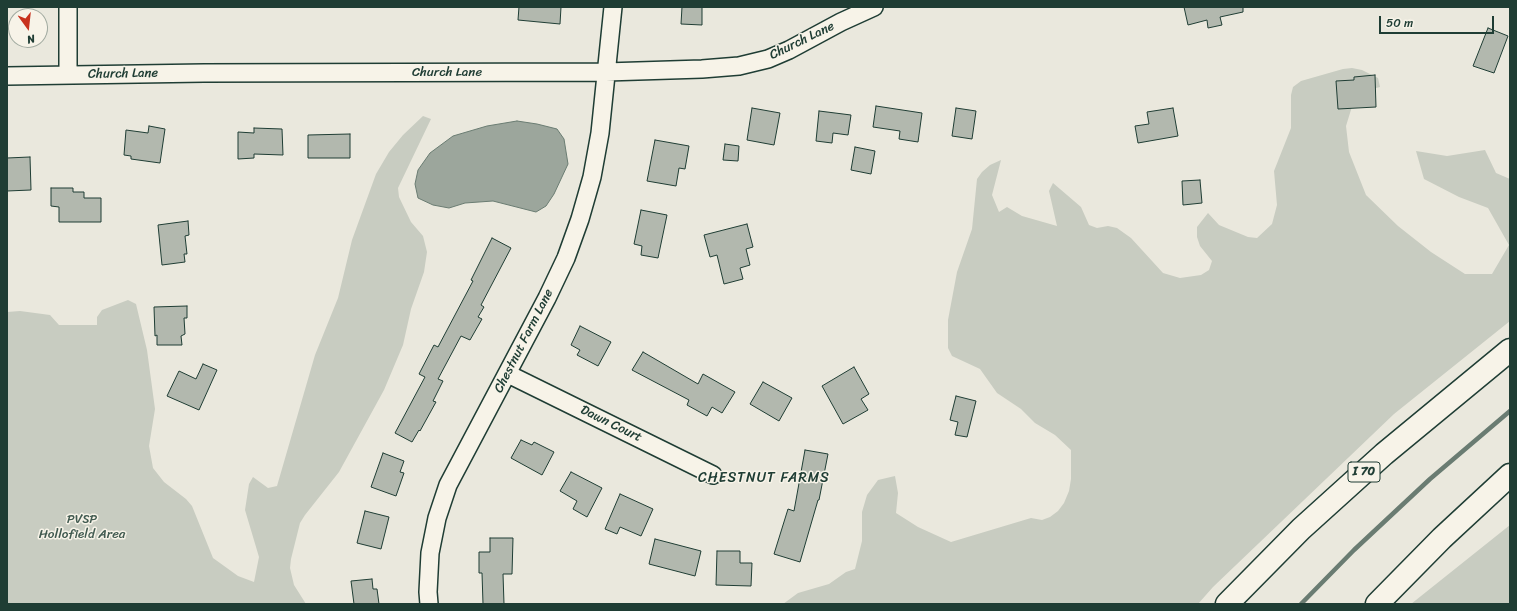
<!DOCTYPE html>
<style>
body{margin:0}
#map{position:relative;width:1517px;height:611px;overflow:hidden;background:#eae8dd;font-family:Sriracha,sans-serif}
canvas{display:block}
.frame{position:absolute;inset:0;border:8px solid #1f3d34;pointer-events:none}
.north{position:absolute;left:8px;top:8px;width:40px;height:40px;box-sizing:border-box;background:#f7f3e8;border:1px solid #a1aaa0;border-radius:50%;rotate:165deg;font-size:11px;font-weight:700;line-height:16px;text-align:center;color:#1f3d34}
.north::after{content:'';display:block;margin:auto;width:14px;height:18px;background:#c8321e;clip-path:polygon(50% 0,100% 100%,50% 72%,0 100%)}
.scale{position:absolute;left:1379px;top:16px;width:115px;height:18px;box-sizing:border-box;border:2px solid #1f3d34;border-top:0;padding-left:5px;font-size:12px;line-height:14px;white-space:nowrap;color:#1f3d34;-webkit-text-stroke:3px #f7f3e8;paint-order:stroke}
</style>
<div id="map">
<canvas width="1517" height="611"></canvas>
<div class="frame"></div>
<div class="north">N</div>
<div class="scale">50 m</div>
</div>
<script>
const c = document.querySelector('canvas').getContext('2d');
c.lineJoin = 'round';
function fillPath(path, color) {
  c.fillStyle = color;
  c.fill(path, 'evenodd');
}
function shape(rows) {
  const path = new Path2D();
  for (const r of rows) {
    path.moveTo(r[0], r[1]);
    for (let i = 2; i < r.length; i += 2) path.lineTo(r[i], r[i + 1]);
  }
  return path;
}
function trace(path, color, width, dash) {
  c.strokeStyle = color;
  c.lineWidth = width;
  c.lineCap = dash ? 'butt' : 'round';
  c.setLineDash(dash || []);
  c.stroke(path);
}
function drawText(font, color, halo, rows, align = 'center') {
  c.font = font + ' Sriracha,sans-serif';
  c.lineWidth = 3;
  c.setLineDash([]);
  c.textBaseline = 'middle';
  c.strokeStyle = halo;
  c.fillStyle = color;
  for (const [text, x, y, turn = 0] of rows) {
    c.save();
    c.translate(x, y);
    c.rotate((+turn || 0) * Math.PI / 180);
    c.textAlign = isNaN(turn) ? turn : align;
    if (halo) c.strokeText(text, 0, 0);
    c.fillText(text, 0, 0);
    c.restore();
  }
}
fillPath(shape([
 [1352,68,1362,70,1378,78,1380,87,1361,92,1354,100,1346,126,1349,152,1366,195,1398,226,1431,252,1465,274,1492,274,1509,245,1488,208,1459,197,1424,179,1416,151,1447,156,1485,150,1496,173,1510,179,1510,321,1394,414,1213,587,1198,604,783,604,798,593,829,584,846,572,855,569,862,541,862,512,867,495,878,480,895,476,898,493,896,513,918,527,951,542,1031,518,1042,520,1050,517,1058,511,1064,503,1069,491,1071,479,1071,450,1055,435,1035,423,1021,409,997,393,980,369,952,356,948,348,948,320,957,272,972,229,977,179,982,172,990,165,1001,160,992,195,999,212,1007,207,1022,216,1057,226,1049,191,1053,183,1081,207,1089,225,1097,228,1108,226,1117,228,1131,238,1163,273,1180,278,1201,275,1209,270,1212,261,1200,246,1197,237,1197,227,1208,213,1219,225,1248,237,1257,238,1272,224,1277,205,1274,171,1291,128,1291,95,1293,87,1301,81,1343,69],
 [423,116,431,119,398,188,399,197,411,222,423,236,427,252,424,272,411,309,403,345,384,390,339,472,305,515,300,523,291,559,290,568,294,585,306,604,7,604,7,312,20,311,50,315,59,325,97,325,97,317,102,310,128,300,136,304,147,350,155,409,149,446,153,468,164,482,186,499,192,506,213,558,238,576,254,582,259,557,245,510,249,484,253,477,268,488,277,486,315,355,338,298,352,240,376,174,389,152,403,135],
 [1510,525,1510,604,1411,604]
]), '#c8ccc1');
const water = shape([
 [517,121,537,124,557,129,564,139,568,164,554,194,546,206,536,212,493,201,465,203,449,208,433,205,418,198,415,184,418,170,430,153,453,136,487,126,517,121]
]);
fillPath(water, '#9ca69c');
trace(water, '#6a7c72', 1);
trace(shape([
 [1301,604,1354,550,1430,479,1510,411]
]), '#6a7c72', 4.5);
const building = shape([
 [519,7,561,7,560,24,518,20,519,7],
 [682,7,702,7,702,25,681,24,682,7],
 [1184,7,1243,7,1243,12,1220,17,1222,25,1208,28,1207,20,1188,25,1184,7],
 [1488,28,1508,36,1494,73,1473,66,1488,28],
 [1375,75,1376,107,1338,109,1336,81,1354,80,1354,77,1375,75],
 [876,106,922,113,918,142,899,139,900,131,873,127,876,106],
 [752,108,780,113,774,145,747,140,752,108],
 [956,108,976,111,972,139,952,136,956,108],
 [1173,108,1178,136,1138,143,1135,126,1149,124,1147,112,1173,108],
 [819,111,851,115,848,135,833,133,832,143,816,141,819,111],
 [149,126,165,129,160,163,131,159,131,156,124,155,126,130,148,133,149,126],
 [254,128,282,129,283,155,254,154,254,158,238,159,238,132,254,133,254,128],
 [350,134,350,158,308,158,308,135,350,134],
 [655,140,689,146,685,169,679,168,676,186,647,181,655,140],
 [725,144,739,146,738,161,723,160,725,144],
 [855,147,875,151,871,174,851,170,855,147],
 [30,157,31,190,7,191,7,158,30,157],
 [1200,180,1202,203,1183,205,1182,181,1200,180],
 [51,188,73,188,73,192,84,192,84,198,101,198,101,222,59,222,59,207,51,206,51,188],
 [641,210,667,215,658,258,641,255,642,246,634,244,641,210],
 [188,221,189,235,185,236,187,254,184,254,185,262,162,265,158,225,188,221],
 [747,224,753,247,746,249,750,265,740,268,743,279,724,284,717,255,710,257,704,235,747,224],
 [492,238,511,248,481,305,484,307,478,317,482,319,470,340,461,336,438,379,443,381,433,401,436,402,420,431,419,430,412,442,395,433,425,377,419,374,434,345,438,347,473,281,471,280,492,238],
 [187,306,187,318,184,318,185,334,181,336,182,345,157,345,157,335,155,336,154,307,187,306],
 [580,326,611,342,598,366,577,355,580,350,571,345,580,326],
 [643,352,698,384,703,374,735,392,722,413,712,407,707,416,687,405,689,400,632,370,643,352],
 [203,364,217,370,199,410,167,396,179,371,196,379,203,364],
 [854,367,869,394,861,399,868,410,843,424,822,386,854,367],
 [763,382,792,398,779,421,750,404,763,382],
 [956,396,976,401,967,437,955,435,958,422,950,420,956,396],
 [521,440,532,445,534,442,554,452,542,475,511,458,521,440],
 [805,450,828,454,819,500,818,500,800,562,774,554,788,509,794,511,805,450],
 [383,453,404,461,400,472,404,473,396,496,371,487,383,453],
 [571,472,602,488,587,517,573,509,577,501,560,491,571,472],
 [620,494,653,509,641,536,620,527,617,534,605,529,620,494],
 [365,511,389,517,381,549,357,543,365,511],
 [490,538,513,538,512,574,503,574,504,604,483,604,482,573,479,573,479,552,490,552,490,538],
 [655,539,701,551,695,576,649,564,655,539],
 [717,551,740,551,740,563,752,563,751,586,716,585,717,551],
 [372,579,373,589,377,589,379,604,354,604,351,581,372,579]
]);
fillPath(building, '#b2b8ae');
trace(building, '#1f3d34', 1);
const street = shape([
 [68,7,68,75],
 [7,76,204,73,606,72,702,69,739,66,768,59,789,50,841,22,874,7],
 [508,374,713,475],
 [429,604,428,592,430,553,437,518,448,485,547,298,566,258,580,219,592,177,600,133,613,7]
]);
const highway = shape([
 [1227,604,1301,529,1384,454,1510,350],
 [1377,604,1442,538,1510,475]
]);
trace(street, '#1f3d34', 20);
trace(highway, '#1f3d34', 25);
trace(street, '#f7f3e8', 17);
trace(highway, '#f7f3e8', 22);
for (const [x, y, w] of [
 [1364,472,32]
]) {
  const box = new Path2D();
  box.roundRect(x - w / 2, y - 10, w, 20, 3);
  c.fillStyle = '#f7f3e8';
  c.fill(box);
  trace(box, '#1f3d34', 1);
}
drawText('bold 12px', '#1f3d34', null, [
 ["I 70",1364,472]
]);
drawText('13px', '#1f3d34', '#f7f3e8', [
 ["Church Lane",802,41,-26],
 ["Church Lane",447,73],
 ["Church Lane",123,74,-1],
 ["Chestnut Farm Lane",524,341,-63],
 ["Dawn Court",611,424,26]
]);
drawText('13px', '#415a50', '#f7f3e8', [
 ["PVSP",82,520],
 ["Hollofield Area",82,535]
]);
c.letterSpacing = '1px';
drawText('14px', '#1f3d34', '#f7f3e8', [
 ["CHESTNUT FARMS",764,478]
]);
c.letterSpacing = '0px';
</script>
